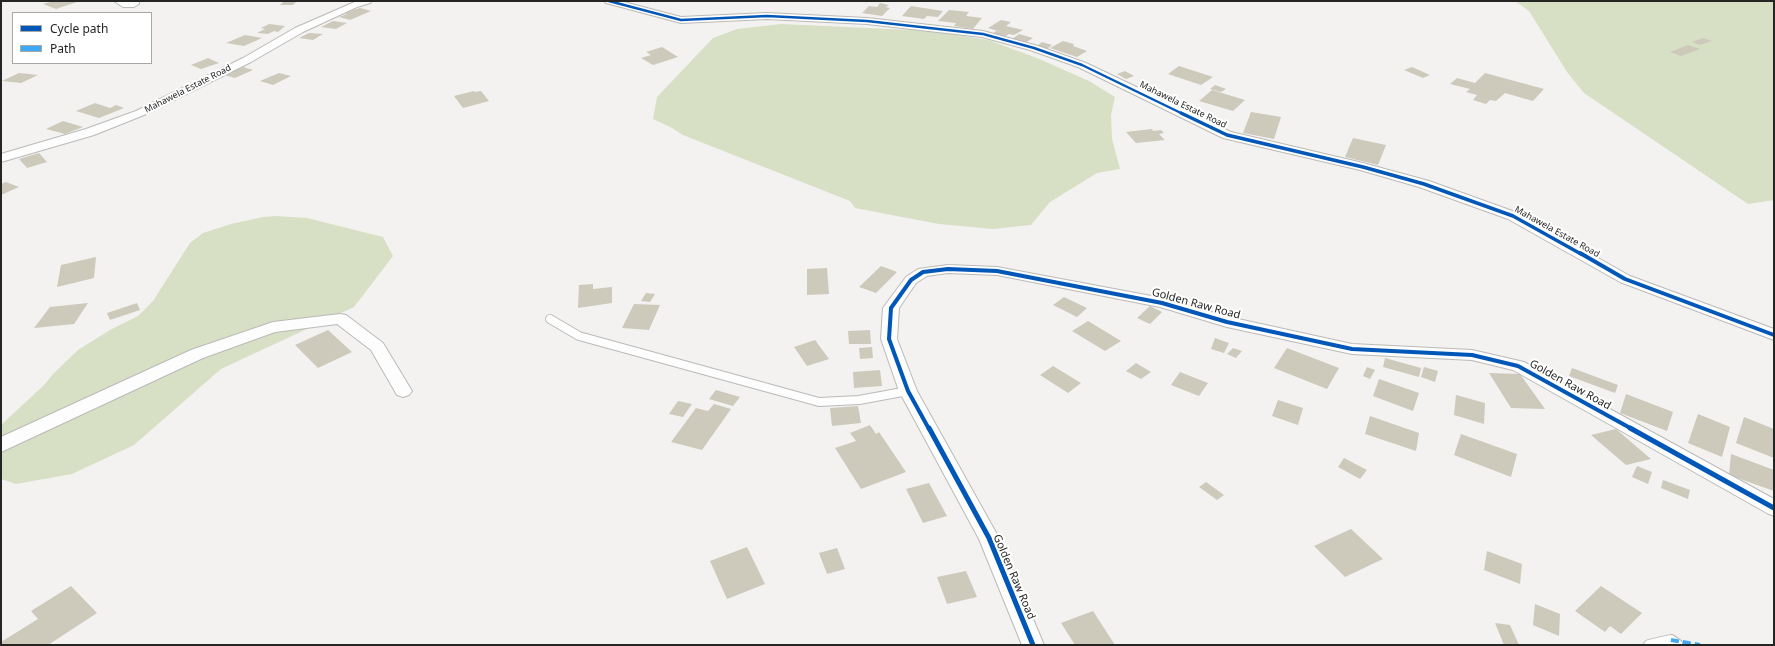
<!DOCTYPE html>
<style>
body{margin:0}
#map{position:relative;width:1775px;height:646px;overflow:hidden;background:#f3f2f0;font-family:"Noto Sans",sans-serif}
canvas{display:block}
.frame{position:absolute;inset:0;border:2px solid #252524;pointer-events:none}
.legend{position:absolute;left:12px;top:12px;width:140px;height:52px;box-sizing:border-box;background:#fff;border:1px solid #a8a8a7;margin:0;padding:5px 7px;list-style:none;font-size:12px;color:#252524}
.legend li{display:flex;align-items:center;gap:8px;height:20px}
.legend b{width:20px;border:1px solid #a8a8a7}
</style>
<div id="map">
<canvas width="1775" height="646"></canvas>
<div class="frame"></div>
<ul class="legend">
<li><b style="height:5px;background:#0057b8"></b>Cycle path</li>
<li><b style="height:5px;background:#3fa9f5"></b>Path</li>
</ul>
</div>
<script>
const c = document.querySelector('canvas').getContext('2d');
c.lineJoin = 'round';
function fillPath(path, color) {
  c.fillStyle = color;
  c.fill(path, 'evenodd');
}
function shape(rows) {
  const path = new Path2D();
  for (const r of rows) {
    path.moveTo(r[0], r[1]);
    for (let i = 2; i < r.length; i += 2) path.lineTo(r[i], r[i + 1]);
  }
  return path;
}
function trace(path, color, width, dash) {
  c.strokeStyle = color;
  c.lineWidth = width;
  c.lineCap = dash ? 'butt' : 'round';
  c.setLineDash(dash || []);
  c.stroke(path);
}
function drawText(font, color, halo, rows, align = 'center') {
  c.font = font + ' "Noto Sans",sans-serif';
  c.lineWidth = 4;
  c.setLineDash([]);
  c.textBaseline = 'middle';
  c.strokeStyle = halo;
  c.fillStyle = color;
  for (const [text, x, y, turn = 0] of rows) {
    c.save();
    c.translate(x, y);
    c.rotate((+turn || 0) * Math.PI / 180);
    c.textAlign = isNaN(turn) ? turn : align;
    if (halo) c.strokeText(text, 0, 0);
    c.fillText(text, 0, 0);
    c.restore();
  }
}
fillPath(shape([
 [1515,1,1774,1,1774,200,1748,204,1584,93,1567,72,1529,11],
 [781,24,933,31,988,40,1037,58,1089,81,1115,97,1111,115,1112,139,1120,169,1097,173,1050,202,1031,225,993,229,939,224,855,208,850,201,683,135,672,128,653,119,657,97,713,38,737,29],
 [276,216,307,218,383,237,393,256,354,307,221,369,134,445,72,474,16,484,1,479,1,425,44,385,54,373,78,350,110,330,138,316,153,301,190,243,203,233,231,224,263,217]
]), '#d7dfc5');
fillPath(shape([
 [54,1,80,1,56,9,43,4],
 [284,1,297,1,293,5,280,5],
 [880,3,889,5,886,7,890,8,882,16,862,13,869,6,877,7],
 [911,6,943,11,938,17,927,16,924,19,902,16],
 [360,8,371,11,350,20,339,17,347,14,344,13],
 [949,10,969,12,966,16,982,18,973,29,954,26,956,23,938,21],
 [1001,20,1011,22,1006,26,1023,30,1014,35,1009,34,1004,37,992,34,996,31,1001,32,988,28],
 [333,21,347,23,336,29,321,27],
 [269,24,285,26,278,32,274,31,268,34,257,33,265,29,261,28],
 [309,33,323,34,313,40,299,38],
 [1019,34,1033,38,1025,43,1012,39],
 [245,35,262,38,244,46,226,43],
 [1703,38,1712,41,1700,45,1692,42],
 [1063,41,1074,44,1073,46,1087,51,1077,57,1050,48],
 [1042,42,1052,45,1047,49,1037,46],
 [1688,45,1700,49,1681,56,1670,52],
 [662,47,678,57,653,65,641,58,651,55,646,52],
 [208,58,219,63,201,69,191,65],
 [1179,66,1213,77,1201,85,1168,74],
 [243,67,253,70,235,78,224,75],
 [1412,67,1430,75,1423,78,1404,70],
 [1125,71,1134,76,1126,79,1117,74],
 [19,73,38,75,21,83,2,81],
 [279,73,291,76,273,85,260,81],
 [1485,73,1544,89,1533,101,1505,93,1496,101,1490,100,1486,104,1473,100,1477,95,1466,92,1470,89,1450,84,1457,78,1475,83],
 [1215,85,1226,89,1221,92,1210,89],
 [1212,90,1245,100,1233,111,1199,101],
 [474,91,475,92,481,91,489,101,463,108,454,96],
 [95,103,110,108,116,105,124,108,99,118,76,111],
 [1251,112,1281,117,1274,139,1243,133],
 [63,121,83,127,65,134,46,129],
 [1152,129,1153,131,1161,130,1164,133,1159,134,1165,140,1136,143,1126,132],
 [1353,138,1386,145,1378,165,1345,157],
 [39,153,47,162,27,168,19,159],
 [6,182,19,187,1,195,1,184],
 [96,257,94,278,57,287,61,265],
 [881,266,897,272,876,293,859,287],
 [827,268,829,294,807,295,807,269],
 [593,284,593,289,612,287,612,303,578,308,579,285],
 [646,293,655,294,650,302,641,301],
 [1064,297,1087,308,1077,317,1053,305],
 [88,303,74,324,34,328,50,307],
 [137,303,140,310,110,320,107,313],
 [634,304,660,305,649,330,622,328],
 [1150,306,1162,312,1150,324,1137,318],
 [1088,321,1121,341,1105,351,1072,331],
 [328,330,352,352,318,368,295,345],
 [870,330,871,344,849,344,848,331],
 [1215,338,1229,343,1224,353,1211,349],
 [815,340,829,359,807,366,794,347],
 [872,347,873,358,860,359,859,348],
 [1233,348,1242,351,1236,358,1227,354],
 [1287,348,1339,368,1327,389,1274,368],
 [1385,358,1421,368,1419,377,1383,367],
 [1136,363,1151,372,1141,379,1126,371],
 [1053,366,1081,383,1068,393,1040,375],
 [1367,367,1375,370,1370,379,1363,376],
 [1424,367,1438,371,1435,382,1421,377],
 [1572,368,1618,385,1615,393,1569,376],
 [880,370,882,386,854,388,853,372],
 [1180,372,1208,383,1199,396,1171,385],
 [1489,373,1520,374,1545,409,1511,408],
 [1379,379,1419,393,1413,411,1373,396],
 [716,390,740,397,733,406,709,399],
 [1626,394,1673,412,1667,431,1620,413],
 [1456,395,1485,403,1484,424,1454,415],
 [1278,400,1303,408,1298,425,1272,416],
 [678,401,692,404,683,417,669,414],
 [714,404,731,409,702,450,671,442,696,408,708,411],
 [858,406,861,423,832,426,830,408],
 [1698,414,1730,427,1722,457,1688,443],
 [1370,416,1419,433,1416,451,1365,434],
 [1744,417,1774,429,1774,458,1736,443],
 [870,425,876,434,879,432,906,472,861,489,835,448,856,441,850,433],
 [1616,429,1651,459,1626,465,1591,435],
 [1461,434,1517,454,1511,477,1454,455],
 [1731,454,1774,470,1774,491,1729,475],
 [1344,458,1367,470,1360,479,1338,467],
 [1637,466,1652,472,1648,484,1632,477],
 [1663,480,1690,490,1688,499,1661,488],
 [1206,482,1224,495,1217,500,1199,487],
 [929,483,947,516,923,523,906,489],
 [1351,529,1383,559,1345,577,1314,546],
 [747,547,765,584,727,599,710,561],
 [837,548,845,569,827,574,819,553],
 [1487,551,1522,564,1520,584,1484,570],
 [966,571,977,597,947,604,937,577],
 [71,586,97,613,48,645,3,645,1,642,38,619,31,611],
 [1601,586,1642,613,1621,634,1610,626,1605,632,1575,611],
 [1535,604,1560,614,1559,636,1533,625],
 [1093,611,1115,645,1075,645,1061,623],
 [1495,623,1510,625,1519,645,1504,645]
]), '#cdc9bb');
const serviceFar1 = shape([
 [550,319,579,336,819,402,859,400,908,391]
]);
const service = shape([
 [1649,645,1671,640,1678,645]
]);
const minor = shape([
 [114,1,139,1,139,4,134,7,123,7,114,1],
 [357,1,372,1,370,3,357,7,303,32,251,62,144,115,94,135,1,162,1,154,86,129,136,111,243,58,295,28,357,1],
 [604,1,620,1,681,17,767,13,867,18,983,31,1038,46,1086,63,1231,132,1363,163,1429,181,1518,213,1630,276,1774,329,1774,340,1620,282,1508,219,1419,187,1360,170,1223,138,1078,67,1030,50,982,37,867,24,767,19,681,23,606,3,604,1],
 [948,265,997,267,1162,298,1229,317,1352,344,1472,350,1524,362,1774,499,1774,516,1767,513,1513,370,1472,360,1352,354,1227,327,1160,307,997,275,948,273,927,276,916,283,899,308,897,339,917,391,999,538,1044,645,1022,645,979,539,899,391,881,339,883,308,906,277,918,269,948,265],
 [340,314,346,315,383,343,412,391,409,395,403,397,397,395,371,350,337,324,275,332,203,358,1,452,1,437,191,350,273,322,340,314]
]);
trace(serviceFar1, '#babab8', 10);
trace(service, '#babab8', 12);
trace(minor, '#babab8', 2);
trace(serviceFar1, '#fdfdfd', 8);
trace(service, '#fdfdfd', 10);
fillPath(minor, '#fdfdfd');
trace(shape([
 [1671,640,1700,645]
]), '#3fa9f5', 4, [8, 4]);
trace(shape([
 [609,1,681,20,767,16,867,21,983,34,1034,48,1082,65,1183,114]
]), '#0057b8', 2.5);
trace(shape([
 [1181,113,1227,135,1363,167,1424,184,1513,216,1581,254]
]), '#0057b8', 3.5);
trace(shape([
 [1580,253,1625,279,1774,335],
 [929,429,908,391,889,339,891,308,911,280,923,272,948,269,997,271,1162,303,1227,322,1352,349,1472,355,1518,366,1632,429]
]), '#0057b8', 4);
trace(shape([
 [929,428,989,538,1033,645],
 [1630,428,1774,508]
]), '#0057b8', 5);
drawText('9px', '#252524', '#fff', [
 ["Mahawela Estate Road",188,89,-27],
 ["Mahawela Estate Road",1183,105,26],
 ["Mahawela Estate Road",1557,232,29]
]);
drawText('11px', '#252524', '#fff', [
 ["Golden Raw Road",1196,304,15],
 ["Golden Raw Road",1570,385,29],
 ["Golden Raw Road",1014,577,67]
]);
</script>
